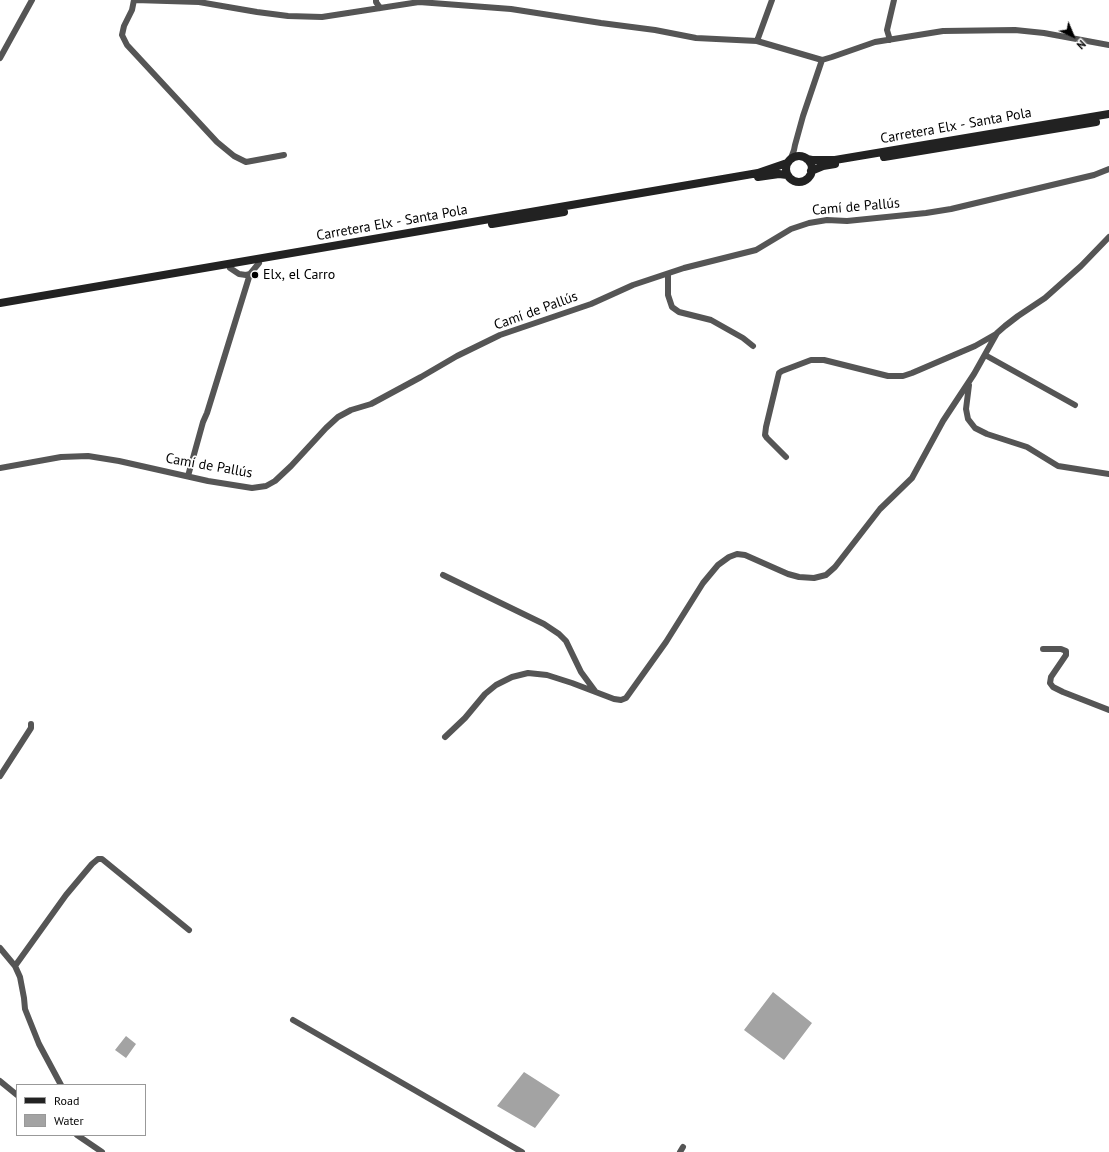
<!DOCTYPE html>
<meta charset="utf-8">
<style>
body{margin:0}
#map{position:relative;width:1109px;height:1152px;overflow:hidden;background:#fff;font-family:"PT Sans",sans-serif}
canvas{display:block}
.legend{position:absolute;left:16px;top:1084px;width:130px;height:52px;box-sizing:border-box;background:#fff;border:1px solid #999;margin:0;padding:5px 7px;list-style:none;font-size:12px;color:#000}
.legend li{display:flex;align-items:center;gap:8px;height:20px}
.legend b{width:20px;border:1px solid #999}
.north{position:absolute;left:1053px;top:16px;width:40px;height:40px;-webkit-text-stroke:3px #fff;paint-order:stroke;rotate:136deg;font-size:11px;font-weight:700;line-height:16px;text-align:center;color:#000}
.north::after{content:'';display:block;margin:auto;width:14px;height:18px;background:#000;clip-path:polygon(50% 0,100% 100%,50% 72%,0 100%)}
</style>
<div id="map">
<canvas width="1109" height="1152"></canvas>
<ul class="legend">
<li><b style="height:5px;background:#222"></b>Road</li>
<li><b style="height:11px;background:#a3a3a3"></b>Water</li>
</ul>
<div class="north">N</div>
</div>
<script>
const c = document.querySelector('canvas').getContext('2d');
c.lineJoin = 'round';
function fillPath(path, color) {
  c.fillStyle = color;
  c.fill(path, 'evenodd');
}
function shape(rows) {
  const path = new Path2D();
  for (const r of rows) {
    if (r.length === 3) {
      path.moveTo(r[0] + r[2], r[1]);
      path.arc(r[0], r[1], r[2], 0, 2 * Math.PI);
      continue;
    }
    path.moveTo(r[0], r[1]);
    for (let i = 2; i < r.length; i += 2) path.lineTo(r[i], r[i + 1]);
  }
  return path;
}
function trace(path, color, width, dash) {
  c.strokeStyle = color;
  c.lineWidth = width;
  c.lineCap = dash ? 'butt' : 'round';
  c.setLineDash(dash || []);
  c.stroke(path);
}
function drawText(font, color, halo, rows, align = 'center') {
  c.font = font + ' "PT Sans",sans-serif';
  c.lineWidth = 3.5;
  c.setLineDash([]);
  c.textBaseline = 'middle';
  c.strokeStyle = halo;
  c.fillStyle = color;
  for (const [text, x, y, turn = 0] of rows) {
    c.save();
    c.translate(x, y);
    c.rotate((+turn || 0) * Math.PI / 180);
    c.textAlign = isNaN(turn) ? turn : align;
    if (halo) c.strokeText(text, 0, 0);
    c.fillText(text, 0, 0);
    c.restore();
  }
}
fillPath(shape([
 [773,992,812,1023,784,1060,744,1030],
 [126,1036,136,1044,126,1058,115,1050],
 [524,1072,560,1095,535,1128,497,1106]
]), '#a3a3a3');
trace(shape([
 [134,0,132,10,124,26,122,35,127,45,217,142,234,156,246,162,284,155],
 [135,0,199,2,257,12,288,16,322,17,419,2,511,9,601,23,655,30,696,38,757,41,822,60,832,57,875,42,943,31,1015,30,1044,33,1109,45],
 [376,0,376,2,380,8],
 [890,40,887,30,894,0],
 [757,41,772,0],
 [0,58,32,0],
 [791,158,794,150,795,145,803,116,822,60],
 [230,268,239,274,246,275,250,274,259,263],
 [668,274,668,295,672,307,679,312,711,320,743,338,753,346],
 [985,355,1075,405],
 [969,385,966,409,968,419,975,428,987,434,1027,447,1058,466,1109,474],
 [786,457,767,438,765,435,766,427,779,373,782,371,811,360,824,360,888,376,903,376,912,373,975,346,996,334],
 [0,468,61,457,88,456,119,461,208,481,252,488,266,486,275,481,291,466,326,428,338,417,351,410,371,404,421,377,457,356,500,335,591,304,633,285,684,268,756,250,791,229,809,223,827,220,847,221,926,213,951,209,1094,175,1109,169],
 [188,476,203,422,207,413,250,274],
 [443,575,544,624,559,634,566,641,581,672,595,691],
 [1043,649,1061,649,1066,651,1066,655,1051,677,1050,683,1053,687,1063,692,1109,710],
 [445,737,465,718,485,694,496,685,512,677,528,673,547,675,572,683,614,699,621,700,626,698,666,642,703,583,718,565,729,557,737,554,745,555,788,574,799,577,814,578,826,575,835,567,880,509,912,478,943,421,974,374,997,333,1005,326,1018,316,1045,298,1081,266,1109,237],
 [0,776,31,728,31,724],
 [0,948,15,966,20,977,24,998,25,1009,39,1044,61,1085],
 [15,966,66,895,92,864,98,859,102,859,189,930],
 [293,1020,522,1152],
 [0,1081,17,1095],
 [77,1135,102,1152],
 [680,1152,683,1147]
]), '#555', 6);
trace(shape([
 [799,169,13],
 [884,157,1096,122],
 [807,159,812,160,835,160,1109,114],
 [811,171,823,166,835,164],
 [758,177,779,174,787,175],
 [492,224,564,212],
 [0,303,758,173,787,163]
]), '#222', 8);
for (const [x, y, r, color] of [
 [255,275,4,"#000"]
]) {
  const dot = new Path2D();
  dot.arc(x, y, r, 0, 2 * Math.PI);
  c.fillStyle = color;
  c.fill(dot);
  trace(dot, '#fff', 1.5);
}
drawText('14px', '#000', '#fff', [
 ["Carretera Elx - Santa Pola",956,126,-10],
 ["Camí de Pallús",856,207,-5],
 ["Carretera Elx - Santa Pola",392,223,-10],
 ["Camí de Pallús",536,311,-20],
 ["Camí de Pallús",209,466,10]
]);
drawText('14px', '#000', '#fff', [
 ["Elx, el Carro",263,275]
], 'left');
</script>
